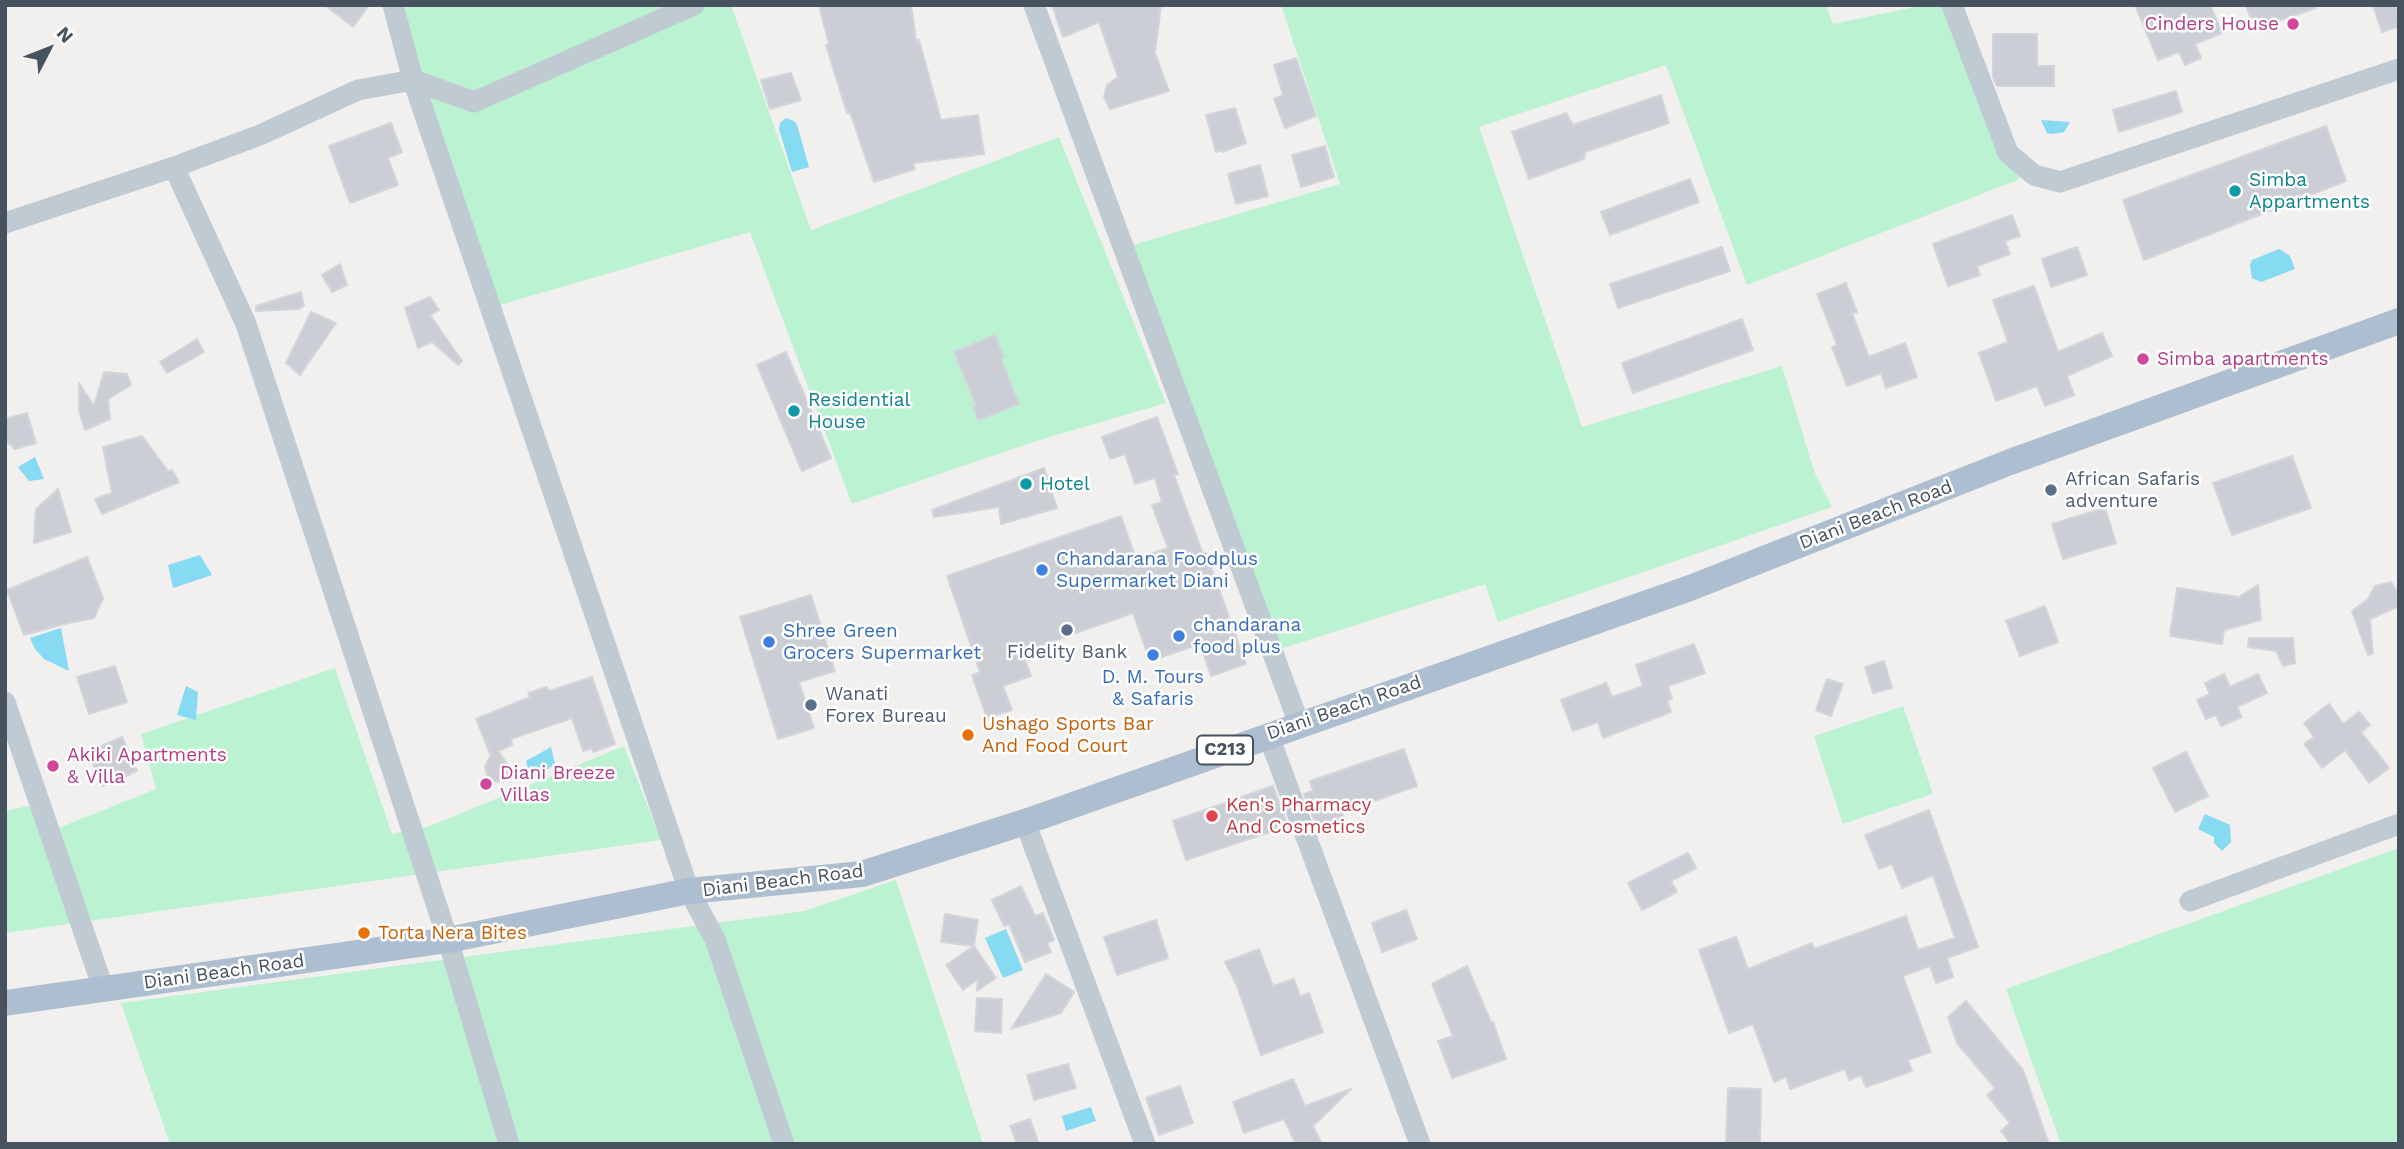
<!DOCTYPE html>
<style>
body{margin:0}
#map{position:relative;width:2404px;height:1149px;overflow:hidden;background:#f2efef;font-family:"Work Sans",sans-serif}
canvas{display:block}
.frame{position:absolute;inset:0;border:7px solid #46535e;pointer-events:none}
.north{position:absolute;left:14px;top:14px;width:70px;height:70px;-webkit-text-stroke:5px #fff;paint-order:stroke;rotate:48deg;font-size:19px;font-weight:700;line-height:28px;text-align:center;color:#46535e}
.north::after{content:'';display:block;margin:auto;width:24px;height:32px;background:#46535e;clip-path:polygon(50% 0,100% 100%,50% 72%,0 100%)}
</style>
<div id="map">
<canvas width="2404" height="1149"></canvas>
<div class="frame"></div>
<div class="north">N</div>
</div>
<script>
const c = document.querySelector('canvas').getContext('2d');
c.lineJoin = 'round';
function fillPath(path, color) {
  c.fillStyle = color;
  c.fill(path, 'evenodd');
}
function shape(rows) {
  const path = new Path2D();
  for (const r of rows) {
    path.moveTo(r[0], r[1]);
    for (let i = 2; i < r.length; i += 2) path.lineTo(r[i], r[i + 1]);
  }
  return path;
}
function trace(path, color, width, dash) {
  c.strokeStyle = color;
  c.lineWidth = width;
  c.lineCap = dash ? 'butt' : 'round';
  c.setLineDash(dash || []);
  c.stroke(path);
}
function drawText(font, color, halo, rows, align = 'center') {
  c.font = font + ' "Work Sans",sans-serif';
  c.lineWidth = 5;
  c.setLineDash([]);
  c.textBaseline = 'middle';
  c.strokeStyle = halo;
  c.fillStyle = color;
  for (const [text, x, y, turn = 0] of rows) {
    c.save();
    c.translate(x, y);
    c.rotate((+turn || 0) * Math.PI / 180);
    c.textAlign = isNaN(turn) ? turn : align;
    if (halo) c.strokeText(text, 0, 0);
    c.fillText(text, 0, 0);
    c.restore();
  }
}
fillPath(shape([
 [400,5,731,5,811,230,1059,137,1166,403,1036,441,852,504,750,232,500,305,411,44],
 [1281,5,1826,5,1833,24,1924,5,1952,5,2020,179,1747,285,1666,65,1479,127,1582,427,1782,366,1814,471,1832,507,1498,622,1485,584,1277,650,1129,246,1340,184],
 [335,668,392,834,430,826,624,746,661,840,5,933,5,811,28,806,56,829,156,789,141,734],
 [1903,706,1933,794,1843,824,1814,736],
 [2399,848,2399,1144,2061,1144,2006,989],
 [896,880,983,1144,170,1144,121,1003,805,911]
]), '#bbf2d1');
fillPath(shape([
 [786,118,794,121,797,125,809,167,792,172,779,129,780,123],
 [2041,120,2070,122,2064,132,2053,134,2047,133],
 [2279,249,2290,256,2295,269,2261,282,2252,278,2250,265,2252,260],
 [35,457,44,479,29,481,18,467],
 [200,555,212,575,173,588,168,565],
 [61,628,69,671,44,659,35,649,30,638],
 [186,686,198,692,196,720,177,715],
 [551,747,555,764,531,780,526,761],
 [2205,814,2230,825,2231,842,2222,851,2214,843,2214,837,2198,829],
 [1006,929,1023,970,1003,978,985,938],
 [1091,1107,1096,1121,1066,1131,1062,1116]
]), '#86daf2');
const building = shape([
 [325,5,369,5,353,27,325,5],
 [819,5,911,5,916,41,919,40,941,120,978,115,984,154,913,163,915,169,874,182,850,112,847,113,826,45,829,44,819,5],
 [1052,5,1161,5,1155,53,1169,91,1110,109,1104,97,1107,85,1118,77,1099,22,1063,37,1052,5],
 [2135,5,2210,5,2222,33,2195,44,2201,58,2185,65,2179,52,2158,60,2135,5],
 [2246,5,2316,5,2316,8,2254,29,2246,5],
 [2373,5,2395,5,2399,16,2399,26,2382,32,2373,5],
 [1993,34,2037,34,2037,66,2054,66,2054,86,1997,86,1993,77,1993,34],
 [1296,58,1316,116,1285,128,1274,99,1283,95,1274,65,1296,58],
 [791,73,801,100,770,109,761,80,791,73],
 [2176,91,2182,112,2119,132,2113,110,2176,91],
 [1661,95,1669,123,1585,152,1584,159,1529,179,1512,132,1566,113,1573,125,1661,95],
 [1235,108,1246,143,1222,152,1221,150,1216,152,1206,115,1235,108],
 [391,123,402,152,388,158,398,185,350,203,329,146,391,123],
 [2326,126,2346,181,2144,260,2123,200,2326,126],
 [1325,146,1334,177,1301,187,1292,155,1325,146],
 [1260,165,1268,196,1236,204,1228,174,1260,165],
 [1690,179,1699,202,1610,235,1601,212,1690,179],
 [2012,215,2020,236,2005,241,2010,254,1977,266,1980,275,1948,286,1933,244,2012,215],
 [1722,247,1730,271,1618,308,1610,284,1722,247],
 [2077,247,2087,275,2051,287,2042,259,2077,247],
 [340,264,347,285,332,292,322,275,340,264],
 [1846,283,1857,312,1852,313,1869,357,1905,343,1917,377,1886,388,1881,373,1847,386,1832,347,1837,345,1817,294,1846,283],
 [2034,286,2058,352,2102,333,2112,356,2067,376,2074,395,2045,406,2037,386,1996,401,1979,353,2008,342,1993,300,2034,286],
 [301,292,304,306,298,309,256,311,256,306,301,292],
 [430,297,439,310,430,315,462,361,458,365,432,342,418,348,405,308,430,297],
 [311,312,336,323,300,375,286,363,311,312],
 [1742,319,1753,350,1633,393,1622,363,1742,319],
 [995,335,1004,358,1001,359,1019,404,978,420,973,406,976,405,954,352,995,335],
 [197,339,204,352,167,373,160,362,197,339],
 [786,352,831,458,802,471,757,365,786,352],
 [104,372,127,374,131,385,108,399,110,419,85,430,79,410,79,383,94,406,104,372],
 [27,413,36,443,15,449,5,440,5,419,27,413],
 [1157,417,1178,474,1174,475,1203,554,1206,553,1246,664,1211,676,1200,644,1150,661,1133,613,1022,652,1031,676,1003,686,1012,710,987,718,972,675,980,672,947,576,1121,516,1136,559,1168,548,1152,505,1162,502,1155,478,1135,484,1125,454,1110,459,1102,437,1157,417],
 [142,436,168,471,172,470,179,482,102,514,95,499,112,493,103,447,142,436],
 [2292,456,2311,508,2232,535,2213,483,2292,456],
 [1044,468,1057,508,1001,524,999,507,934,517,932,510,1044,468],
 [58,489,71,532,34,543,36,509,58,489],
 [2105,508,2116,543,2063,559,2052,524,2105,508],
 [87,557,103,598,94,618,64,624,24,635,7,590,87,557],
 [2391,582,2399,595,2399,606,2370,619,2373,654,2368,655,2352,611,2368,599,2375,586,2391,582],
 [2258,585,2261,620,2224,630,2222,644,2170,636,2177,588,2239,597,2258,585],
 [811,595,835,671,799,682,814,728,778,739,740,617,811,595],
 [2045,606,2058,642,2020,656,2006,621,2045,606],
 [2249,638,2293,638,2295,663,2283,666,2276,651,2248,647,2249,638],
 [1694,644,1705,673,1668,686,1672,699,1667,700,1671,712,1603,738,1598,722,1573,731,1561,700,1606,683,1612,697,1643,686,1636,665,1694,644],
 [1884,661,1892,688,1873,693,1865,667,1884,661],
 [115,666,127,702,89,714,77,677,115,666],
 [2224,674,2230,687,2258,674,2267,693,2237,707,2242,717,2221,726,2216,715,2206,719,2197,700,2210,694,2205,683,2224,674],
 [592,677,615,744,593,752,592,748,583,751,572,718,511,739,512,745,498,751,508,765,507,776,498,782,487,778,485,766,492,753,490,754,476,719,530,697,528,693,547,687,549,691,592,677],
 [1827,679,1843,684,1831,716,1816,710,1827,679],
 [2329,704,2343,724,2359,712,2370,725,2361,732,2389,768,2369,783,2345,750,2322,768,2304,744,2314,737,2304,723,2329,704],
 [122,737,137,771,103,786,93,764,95,749,122,737],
 [1404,749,1417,786,1342,812,1345,821,1318,830,1304,794,1313,791,1310,781,1404,749],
 [2186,752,2208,796,2175,812,2153,768,2186,752],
 [1273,786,1288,826,1186,860,1173,821,1273,786],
 [1929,810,1978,947,1947,958,1953,977,1936,983,1930,966,1903,976,1931,1052,1908,1060,1912,1071,1866,1087,1861,1075,1849,1080,1845,1069,1790,1089,1786,1077,1774,1082,1753,1024,1729,1033,1699,950,1736,937,1748,969,1812,943,1814,949,1906,916,1918,950,1955,938,1933,875,1902,888,1892,864,1879,869,1865,835,1929,810],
 [1688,853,1696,868,1671,881,1677,892,1642,910,1628,883,1688,853],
 [1021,886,1035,916,1043,913,1054,940,1047,943,1051,952,1025,962,1009,924,1004,926,992,900,1021,886],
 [1406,910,1417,939,1382,952,1372,923,1406,910],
 [945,914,978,920,974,946,941,942,945,914],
 [1156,920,1168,958,1117,975,1104,937,1156,920],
 [974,946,996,978,977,991,978,979,963,990,946,965,974,946],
 [1259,949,1273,986,1294,979,1300,996,1309,993,1323,1032,1261,1055,1237,986,1225,962,1259,949],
 [1467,966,1491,1022,1493,1022,1506,1059,1452,1078,1438,1041,1453,1036,1432,984,1467,966],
 [1046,974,1074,992,1061,1013,1011,1029,1046,974],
 [977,998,1002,999,1001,1033,975,1031,977,998],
 [1966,1001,2023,1070,2049,1144,2011,1144,2001,1131,2010,1123,1987,1095,1995,1088,1957,1043,1948,1017,1966,1001],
 [1068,1064,1076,1088,1034,1100,1027,1075,1068,1064],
 [1293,1079,1305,1106,1351,1089,1313,1126,1322,1144,1296,1144,1284,1119,1244,1133,1233,1102,1293,1079],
 [1180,1086,1193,1123,1159,1135,1146,1098,1180,1086],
 [1728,1088,1761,1089,1760,1144,1726,1144,1728,1088],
 [1030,1119,1039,1144,1017,1144,1010,1126,1030,1119]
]);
fillPath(building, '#cbced4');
trace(building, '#d3d5db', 2);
trace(shape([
 [393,5,413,80,689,891,715,939,784,1144],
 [1034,5,1299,724],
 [1952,5,2008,153,2034,175,2060,182,2399,69],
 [174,167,246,324,448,940,509,1144],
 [5,223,174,167,260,135,358,90,413,80,474,102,694,5],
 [5,702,103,988],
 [1268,734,1420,1144],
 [1025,822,1145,1144],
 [2190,901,2399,824]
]), '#bfcad2', 21);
trace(shape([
 [5,1003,448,940,689,891,862,874,1025,822,1690,588,2010,462,2399,321]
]), '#adbed0', 26);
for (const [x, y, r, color] of [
 [2293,24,7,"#d1479c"],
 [2235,191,7,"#0f9aa8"],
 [2143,359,7,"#d1479c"],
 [794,411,7,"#0f9aa8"],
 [1026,484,7,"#0f9aa8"],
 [2051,490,7,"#5c6f8a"],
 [1042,570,7,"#3f7fe0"],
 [1067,630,7,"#5c6f8a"],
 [1179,636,7,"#3f7fe0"],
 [769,642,7,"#3f7fe0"],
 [1153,655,7,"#3f7fe0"],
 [811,705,7,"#5c6f8a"],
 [968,735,7,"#e8710a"],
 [53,766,7,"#d1479c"],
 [486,784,7,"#d1479c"],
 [1212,816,7,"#e0444e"],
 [364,933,7,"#e8710a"]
]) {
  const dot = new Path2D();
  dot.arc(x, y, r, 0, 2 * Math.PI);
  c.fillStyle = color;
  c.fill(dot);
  trace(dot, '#fff', 2.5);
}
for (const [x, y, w] of [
 [1225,750,56]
]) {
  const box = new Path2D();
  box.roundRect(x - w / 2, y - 14.5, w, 29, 5);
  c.fillStyle = '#fff';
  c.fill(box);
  trace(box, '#46535e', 2);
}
drawText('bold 18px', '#46535e', null, [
 ["C213",1225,750]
]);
drawText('19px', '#b23c85', '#fff', [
 ["Cinders House",2279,24,"right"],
 ["Simba apartments",2157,359],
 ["Akiki Apartments",67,755],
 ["& Villa",67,777],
 ["Diani Breeze",500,773],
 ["Villas",500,795]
], 'left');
drawText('19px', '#0d838f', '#fff', [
 ["Simba",2249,180],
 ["Appartments",2249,202],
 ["Residential",808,400],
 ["House",808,422],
 ["Hotel",1040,484]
], 'left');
drawText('19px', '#4e5e75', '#fff', [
 ["African Safaris",2065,479],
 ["adventure",2065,501],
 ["Fidelity Bank",1067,652,"center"],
 ["Wanati",825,694],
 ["Forex Bureau",825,716]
], 'left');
drawText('19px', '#46535e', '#fff', [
 ["Diani Beach Road",1876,515,-21],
 ["Diani Beach Road",1344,708,-19],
 ["Diani Beach Road",783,881,-7],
 ["Diani Beach Road",224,972,-8]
]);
drawText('19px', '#366cbe', '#fff', [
 ["Chandarana Foodplus",1056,559],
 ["Supermarket Diani",1056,581],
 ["chandarana",1193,625],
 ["food plus",1193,647],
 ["Shree Green",783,631],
 ["Grocers Supermarket",783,653],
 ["D. M. Tours",1153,677,"center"],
 ["& Safaris",1153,699,"center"]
], 'left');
drawText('19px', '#c56008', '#fff', [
 ["Ushago Sports Bar",982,724],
 ["And Food Court",982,746],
 ["Torta Nera Bites",378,933]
], 'left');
drawText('19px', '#be3a42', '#fff', [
 ["Ken's Pharmacy",1226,805],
 ["And Cosmetics",1226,827]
], 'left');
</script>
